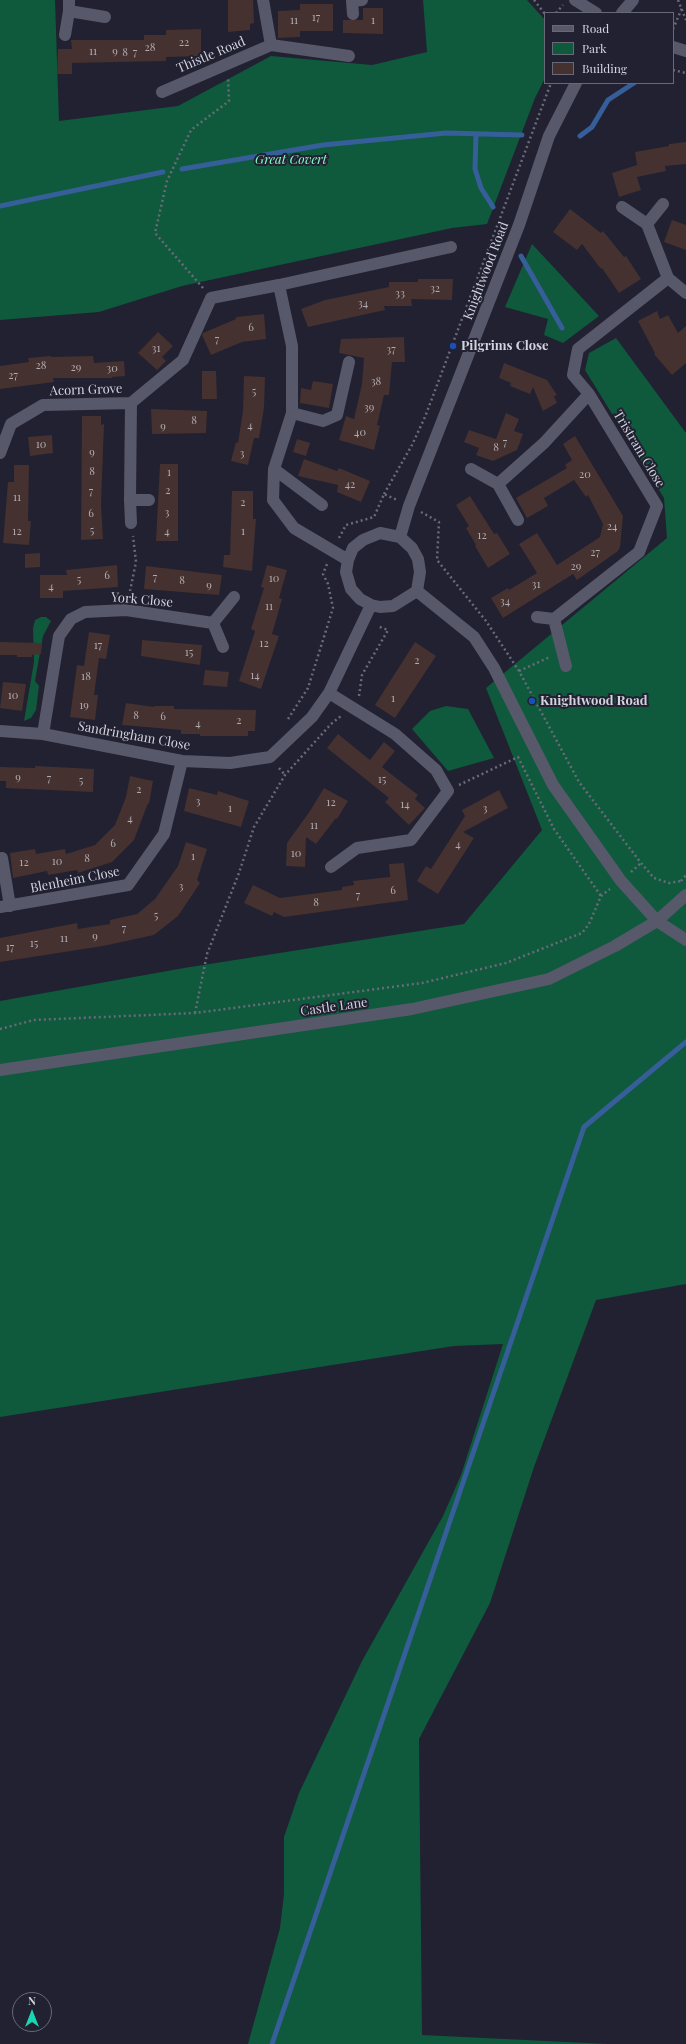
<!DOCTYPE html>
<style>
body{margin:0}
#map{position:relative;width:686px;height:2044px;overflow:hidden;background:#212131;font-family:"Playfair Display",serif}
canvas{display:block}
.legend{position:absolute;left:544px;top:12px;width:130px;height:72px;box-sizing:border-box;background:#212131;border:1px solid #686977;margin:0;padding:5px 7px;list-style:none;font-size:12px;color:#d3d4df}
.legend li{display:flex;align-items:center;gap:8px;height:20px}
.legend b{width:20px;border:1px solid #686977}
.north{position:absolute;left:12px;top:1992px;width:40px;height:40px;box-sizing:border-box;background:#212131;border:1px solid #686977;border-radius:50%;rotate:0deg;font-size:11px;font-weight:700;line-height:16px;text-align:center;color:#d3d4df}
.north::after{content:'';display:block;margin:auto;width:14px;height:18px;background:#1ad5b2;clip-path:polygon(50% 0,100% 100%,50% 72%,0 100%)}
</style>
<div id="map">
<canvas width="686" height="2044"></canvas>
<ul class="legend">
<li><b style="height:5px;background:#57586a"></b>Road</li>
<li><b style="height:11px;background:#0f593d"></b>Park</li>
<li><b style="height:11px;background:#45312f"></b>Building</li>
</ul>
<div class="north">N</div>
</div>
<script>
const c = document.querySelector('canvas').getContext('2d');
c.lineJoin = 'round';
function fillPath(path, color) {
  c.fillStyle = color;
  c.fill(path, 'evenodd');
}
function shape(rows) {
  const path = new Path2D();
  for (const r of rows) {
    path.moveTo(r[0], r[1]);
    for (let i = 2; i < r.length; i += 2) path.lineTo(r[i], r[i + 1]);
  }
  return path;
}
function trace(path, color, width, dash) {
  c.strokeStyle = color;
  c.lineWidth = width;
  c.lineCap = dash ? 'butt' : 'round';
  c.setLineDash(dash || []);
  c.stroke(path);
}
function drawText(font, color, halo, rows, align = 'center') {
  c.font = font + ' "Playfair Display",serif';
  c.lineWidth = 4;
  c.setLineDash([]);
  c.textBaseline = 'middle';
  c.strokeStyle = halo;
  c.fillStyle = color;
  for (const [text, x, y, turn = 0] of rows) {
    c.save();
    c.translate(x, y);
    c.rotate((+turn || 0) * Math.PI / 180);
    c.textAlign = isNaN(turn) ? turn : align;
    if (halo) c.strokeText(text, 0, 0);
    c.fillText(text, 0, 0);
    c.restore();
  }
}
fillPath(shape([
 [0,0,55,0,59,121,178,106,271,56,372,65,427,52,423,0,527,0,545,20,545,78,535,98,487,224,452,228,182,286,99,312,0,320],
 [532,244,599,316,563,343,544,335,548,319,505,307],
 [616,338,686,433,686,1284,596,1300,534,1467,490,1603,419,1739,422,2035,608,2044,248,2044,280,1928,284,1894,284,1837,299,1793,362,1661,443,1516,461,1475,503,1344,454,1346,0,1417,0,1001,184,968,464,924,542,830,486,688,667,538,664,498,585,370,589,353],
 [41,617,46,617,51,621,43,636,35,681,39,686,36,710,31,718,24,721,34,662,33,628,35,620],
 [446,706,468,709,494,758,448,771,412,729,430,711]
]), '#0f593d');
trace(shape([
 [476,134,475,169,481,188,493,207],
 [580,136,592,127,608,100,634,83],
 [182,169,323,145,446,133,522,135],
 [0,206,163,172],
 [521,256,562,328],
 [272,2044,584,1127,686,1042]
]), '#365e99', 5);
fillPath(shape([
 [228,0,253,0,254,23,250,24,250,30,228,32],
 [300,4,333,4,333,31,300,31,300,37,278,38,278,11,300,10],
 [363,8,383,8,383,34,343,33,343,20,363,20],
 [201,29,201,56,166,57,166,61,72,63,72,74,57,74,58,49,72,49,71,40,144,40,144,35,166,35,166,30],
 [686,142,686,164,665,166,666,171,637,177,641,190,619,197,612,173,637,165,635,152,669,146,669,144],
 [570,209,601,233,603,231,624,257,626,256,641,279,619,293,602,268,601,269,582,244,577,250,553,232],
 [672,220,686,225,686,250,664,242],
 [418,279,453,279,452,300,411,299,412,306,384,306,385,310,308,327,301,309,325,300,389,287,389,282,418,282],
 [657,311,660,319,668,315,678,333,686,326,686,363,672,375,654,354,655,353,638,321],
 [264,314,266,339,242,342,211,355,202,335,203,333,236,319,236,317],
 [158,332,173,346,162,357,166,361,157,370,138,353],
 [404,337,405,362,392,362,389,395,384,395,377,425,380,426,374,450,339,440,346,416,354,419,362,384,364,358,339,353,341,339],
 [51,356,51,357,93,356,94,363,124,361,125,376,112,377,112,378,53,378,54,382,0,389,0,366,29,362,28,358],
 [504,363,547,380,557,395,554,396,557,403,543,411,533,387,530,394,510,386,511,383,499,378],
 [202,371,216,371,217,399,202,399],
 [244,376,265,377,264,408,259,438,254,438,248,465,231,461,236,442,238,443,243,411],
 [313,381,333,384,329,408,300,403,301,388,311,390],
 [151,409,207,411,206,433,152,434],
 [506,413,519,419,514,431,523,434,517,450,493,461,476,455,479,448,464,442,469,430,496,439],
 [82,416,101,416,101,425,104,424,101,505,103,539,81,540],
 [52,435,53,453,30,456,28,437],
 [575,436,623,516,620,547,618,551,577,580,573,574,503,618,491,598,508,588,509,590,537,573,519,544,537,533,557,565,600,537,603,524,588,495,586,497,574,480,544,498,548,506,527,518,516,498,567,468,565,465,572,460,563,444],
 [297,439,310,443,306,456,293,452],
 [304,459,337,471,339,468,370,481,361,502,337,492,338,485,298,476],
 [160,464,178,464,178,541,156,541],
 [14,465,29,465,28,521,31,521,29,545,3,543,8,482,14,482],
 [232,491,253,491,253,519,256,519,252,571,223,567,224,555,230,555],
 [470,496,494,534,497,533,510,554,488,568,475,546,476,545,466,528,469,526,456,505],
 [40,553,40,567,25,568,25,554],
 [117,565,118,587,63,591,63,598,40,598,40,575,67,575,66,570],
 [267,565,287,570,279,598,282,599,272,634,279,636,261,689,239,681,255,631,251,629,264,588,261,587],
 [146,566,222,575,219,595,144,589],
 [89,632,110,635,106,659,99,658,94,695,98,695,95,720,70,717,77,665,84,666],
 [142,640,202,645,200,665,141,656],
 [0,642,42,643,41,654,32,655,32,657,17,657,17,655,0,655],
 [415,642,436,656,395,718,375,705],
 [205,670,229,672,227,687,203,685],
 [3,682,26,684,22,711,0,708],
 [126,703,154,707,154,706,174,706,174,709,256,710,255,731,248,731,248,736,200,736,200,734,181,734,181,730,122,725],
 [338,734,370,760,384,742,395,751,382,767,418,795,415,799,425,808,409,825,385,802,389,798,327,748],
 [35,766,94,769,93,792,6,788,6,781,0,781,0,767,35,768],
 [130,776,153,781,149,804,148,803,134,840,112,862,78,873,77,870,48,875,47,871,13,878,10,853,35,849,36,854,65,849,66,854,95,845,115,825,126,797],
 [189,788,217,795,218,791,249,801,241,827,184,811],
 [324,788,348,801,337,819,336,818,316,844,306,837,305,867,286,866,287,843,310,811],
 [499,790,508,808,463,832,474,838,438,894,417,881,426,866,431,869,465,816,462,810],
 [186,842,207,849,197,880,200,883,178,916,154,935,103,946,0,962,0,938,77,923,78,929,110,924,110,920,137,914,155,899,178,866],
 [404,863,408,900,284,917,274,912,272,916,244,903,253,885,280,898,342,890,342,887,354,885,353,881,390,877,389,864]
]), '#45312f');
trace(shape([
 [534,0,545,14],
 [678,0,686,20],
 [556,13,563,5],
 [673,29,682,8],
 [673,70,686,73],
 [203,288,155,233,167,181,191,130,229,101,228,78],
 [384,494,412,445,425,417,551,83],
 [421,512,439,522,437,560,486,621,519,671,579,782,641,863,654,878,669,883,681,881],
 [339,538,346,525,374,517,384,494,397,500],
 [129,596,136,562,133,536],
 [519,671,550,657],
 [359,696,362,675,388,630,377,626],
 [288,719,308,688,333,608,328,584,323,574,327,564],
 [279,768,285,775],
 [459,785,518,757,554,829,601,896],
 [631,872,641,863],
 [681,881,686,875],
 [195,1013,207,954,239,873,254,827,285,775,331,724,341,716],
 [0,1029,34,1020,195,1013,422,983,506,963,582,933,589,924,601,896,610,889]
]), '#6a6b79', 2.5, [2, 3]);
trace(shape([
 [575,0,596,13],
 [69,11,105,17],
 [622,13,633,0],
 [353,14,352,1,362,0],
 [65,35,69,11,69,0],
 [271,45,349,56],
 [673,47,686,51],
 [162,92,271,45,263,0],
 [622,207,647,224,668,278,686,293],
 [647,224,663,204],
 [279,285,451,247],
 [131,403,130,500,149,500],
 [292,413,323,421,337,415,349,362],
 [0,453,11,424,43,405,131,403,183,360,211,298,279,285,292,346,292,413,274,469,273,500,294,528,348,560],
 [274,469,322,505],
 [471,469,498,484],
 [130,500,131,523],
 [518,520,498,484,544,443,589,394,573,375,578,349,668,278],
 [380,533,400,537,412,548,418,559,420,572,417,591,393,606,380,607,371,605,360,599,351,589,346,572,348,560,353,548,363,540,380,533],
 [400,537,409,506,519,225,549,136,576,83],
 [417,591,474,637,494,668,553,785,621,881,657,921,686,940],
 [537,617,554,619],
 [213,623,223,647],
 [566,666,554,619,639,552,657,506,589,394],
 [329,693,395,734,436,770,448,791,411,840,357,848,331,867],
 [0,731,43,734,182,761,230,763,270,757,312,717,329,693,371,605],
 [43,734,59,636,71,619,85,612,126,610,213,623,234,597],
 [2,858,10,906],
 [0,907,128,885,164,834,182,761],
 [0,1070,412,1009,549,979,615,946,657,921,686,895]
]), '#57586a', 12);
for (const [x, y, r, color] of [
 [453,346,4,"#1a4fb4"],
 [532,701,4,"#1a4fb4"]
]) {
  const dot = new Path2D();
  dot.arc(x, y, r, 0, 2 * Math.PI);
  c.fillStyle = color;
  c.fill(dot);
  trace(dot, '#212131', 1.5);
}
drawText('11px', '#b0abb3', null, [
 ["17",316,18],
 ["11",294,21],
 ["1",373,21],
 ["22",184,43],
 ["28",150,48],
 ["11",93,52],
 ["9",115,52],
 ["8",125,53],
 ["7",135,53],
 ["32",435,289],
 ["33",400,294],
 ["34",363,304],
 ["6",251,328],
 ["7",217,340],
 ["31",156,349],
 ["37",391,350],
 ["28",41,366],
 ["29",76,368],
 ["30",112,369],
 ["27",13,376],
 ["38",376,382],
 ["5",254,392],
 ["39",369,408],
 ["8",194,421],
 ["4",250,426],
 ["9",163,427],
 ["40",360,433],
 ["7",505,443],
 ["10",41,445],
 ["8",496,448],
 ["9",92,453],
 ["3",242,454],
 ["8",92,472],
 ["1",169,473],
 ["20",585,475],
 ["42",350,485],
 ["2",168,491],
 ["7",91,492],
 ["11",17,498],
 ["2",243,503],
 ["3",167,513],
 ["6",91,514],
 ["24",612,527],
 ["5",92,531],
 ["12",17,532],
 ["4",167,532],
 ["1",243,532],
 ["12",482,536],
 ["27",595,553],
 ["29",576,567],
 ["6",107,576],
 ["7",155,578],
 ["10",274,579],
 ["5",79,580],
 ["8",182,581],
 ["31",536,585],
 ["9",209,586],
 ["4",51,587],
 ["34",505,602],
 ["11",269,607],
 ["12",264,644],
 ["17",98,646],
 ["15",189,653],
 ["2",417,661],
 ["14",255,676],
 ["18",86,677],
 ["10",13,696],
 ["1",393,699],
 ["19",84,706],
 ["8",136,716],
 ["6",163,717],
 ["2",239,721],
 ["4",198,724],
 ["9",18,778],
 ["7",49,779],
 ["15",382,780],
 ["5",81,781],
 ["2",139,790],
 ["3",198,802],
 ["12",331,803],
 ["14",405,805],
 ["1",230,809],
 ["3",485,809],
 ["4",130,819],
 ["11",314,826],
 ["6",113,844],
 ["4",458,845],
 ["10",296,854],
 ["1",193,857],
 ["8",87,859],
 ["10",57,862],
 ["12",24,863],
 ["3",181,887],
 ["6",393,891],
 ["7",358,896],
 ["8",316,903],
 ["5",156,916],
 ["7",124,929],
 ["9",95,937],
 ["11",64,939],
 ["15",34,944],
 ["17",10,948]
]);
drawText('13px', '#d3d4df', '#212131', [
 ["Thistle Road",211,55,-23],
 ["Knightwood Road",486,271,-69],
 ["Acorn Grove",86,390,-2],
 ["Tristram Close",639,449,59],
 ["York Close",142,600,5],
 ["Sandringham Close",134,736,10],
 ["Blenheim Close",75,880,-11],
 ["Castle Lane",334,1007,-8]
]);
drawText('italic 13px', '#82fdc5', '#212131', [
 ["Great Covert",291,160]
]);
drawText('bold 13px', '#d3d4df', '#212131', [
 ["Pilgrims Close",461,346],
 ["Knightwood Road",540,701]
], 'left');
</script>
